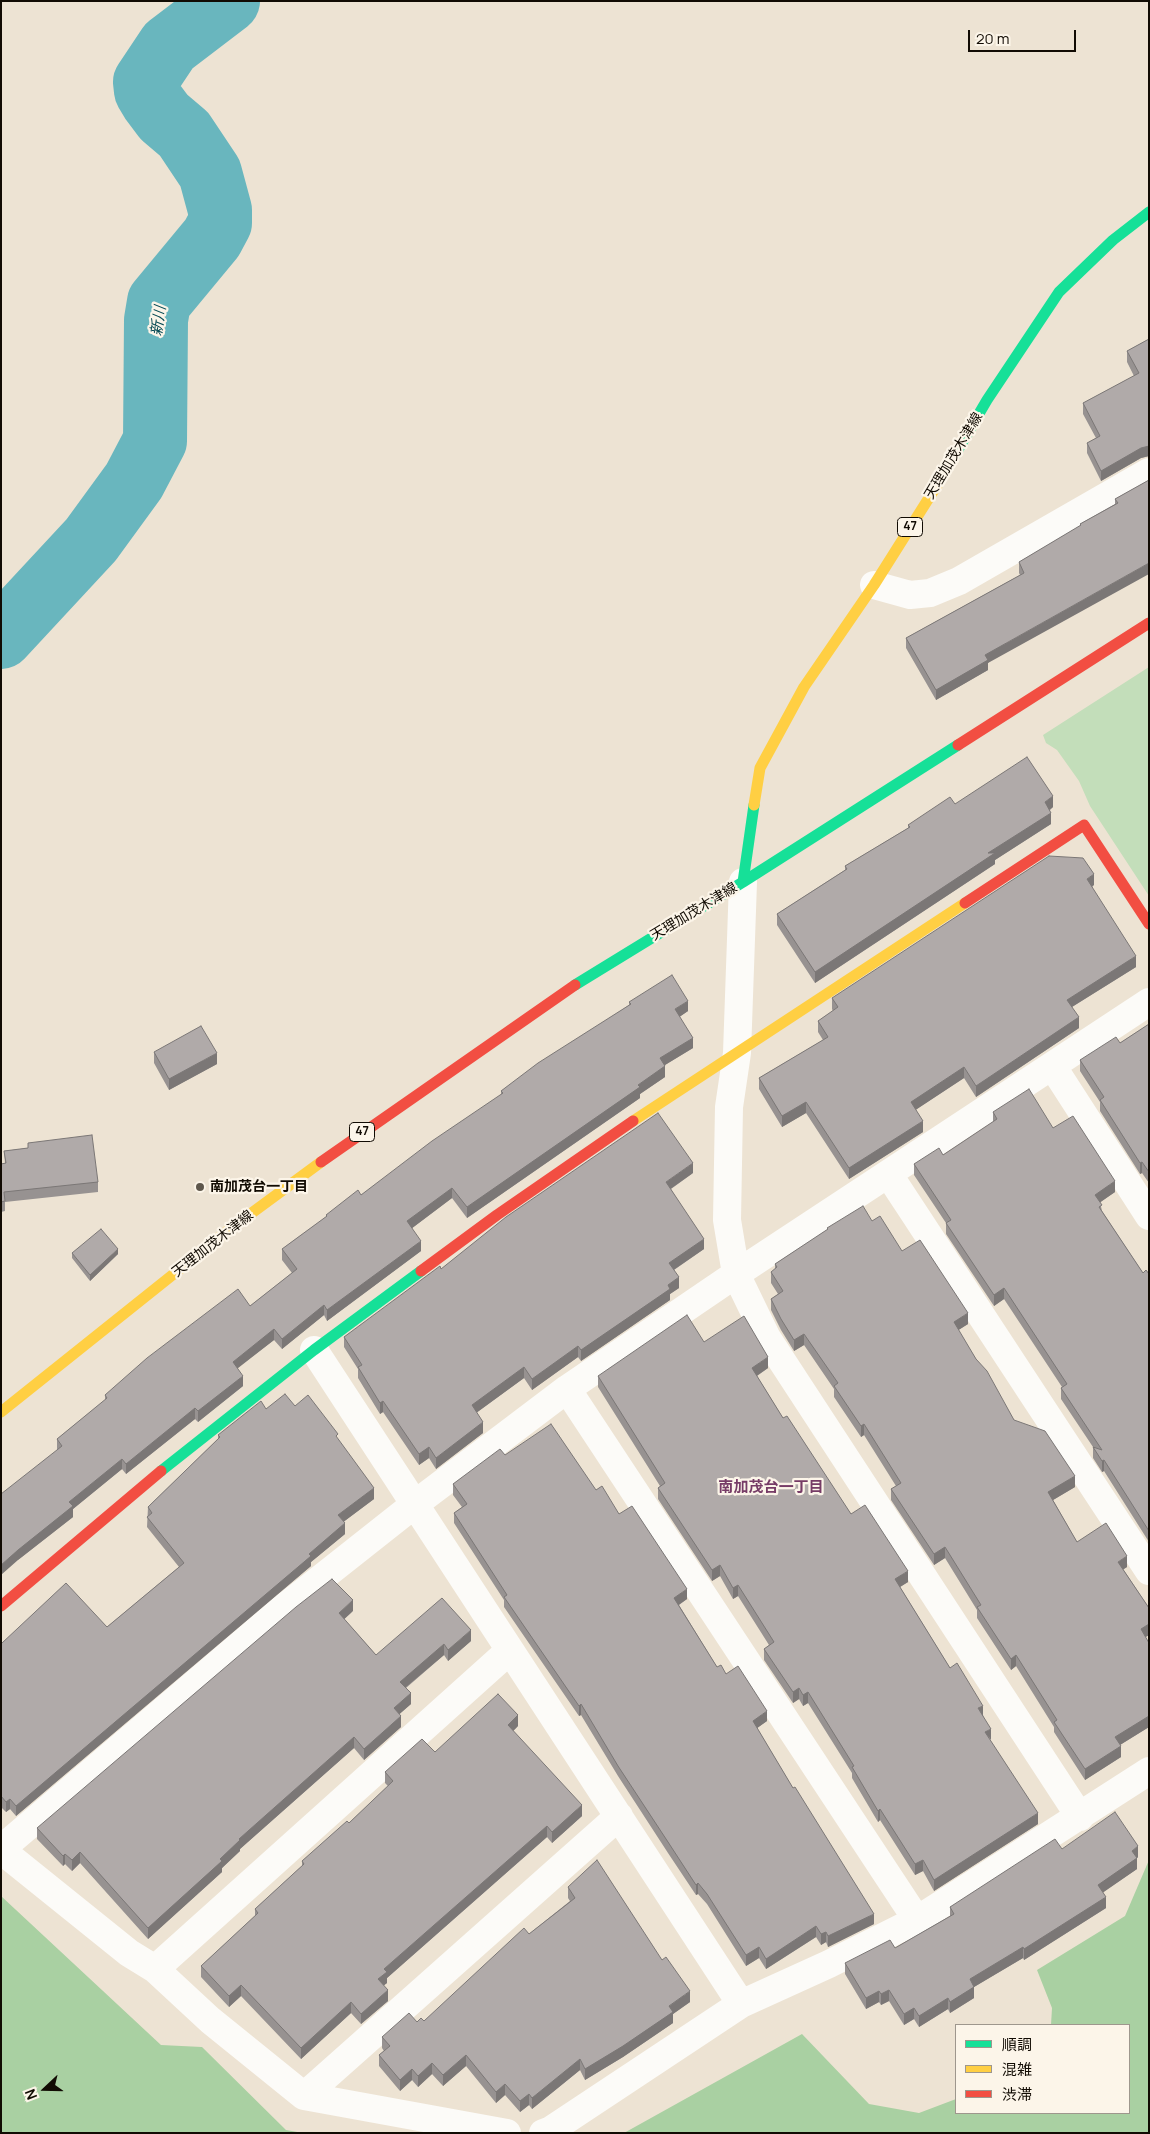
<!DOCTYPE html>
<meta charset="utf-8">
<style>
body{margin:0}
#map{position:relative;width:1150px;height:2134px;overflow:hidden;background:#ede3d3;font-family:Manrope,"Noto Sans JP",sans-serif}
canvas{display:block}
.frame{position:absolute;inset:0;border:2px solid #110b03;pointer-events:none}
.legend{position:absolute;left:955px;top:2024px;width:175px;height:90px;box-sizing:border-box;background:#fcf5e9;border:1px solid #9e978d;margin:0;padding:6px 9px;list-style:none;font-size:15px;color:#110b03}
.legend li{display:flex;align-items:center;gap:10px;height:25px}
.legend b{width:25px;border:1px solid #9e978d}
.north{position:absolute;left:20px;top:2064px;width:50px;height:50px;-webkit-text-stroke:4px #fcf5e9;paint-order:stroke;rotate:249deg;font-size:14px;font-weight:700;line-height:20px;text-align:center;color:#110b03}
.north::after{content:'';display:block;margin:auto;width:18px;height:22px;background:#110b03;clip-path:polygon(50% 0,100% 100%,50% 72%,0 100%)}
.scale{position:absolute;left:968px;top:30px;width:108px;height:22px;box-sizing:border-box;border:2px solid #110b03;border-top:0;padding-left:6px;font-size:15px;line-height:18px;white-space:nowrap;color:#110b03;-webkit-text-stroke:4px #fcf5e9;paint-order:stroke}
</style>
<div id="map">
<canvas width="1150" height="2134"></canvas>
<div class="frame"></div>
<ul class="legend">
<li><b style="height:6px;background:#16e098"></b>順調</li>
<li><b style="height:6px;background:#ffcf43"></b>混雑</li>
<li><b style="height:6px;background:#f24e42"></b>渋滞</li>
</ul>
<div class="north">N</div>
<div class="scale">20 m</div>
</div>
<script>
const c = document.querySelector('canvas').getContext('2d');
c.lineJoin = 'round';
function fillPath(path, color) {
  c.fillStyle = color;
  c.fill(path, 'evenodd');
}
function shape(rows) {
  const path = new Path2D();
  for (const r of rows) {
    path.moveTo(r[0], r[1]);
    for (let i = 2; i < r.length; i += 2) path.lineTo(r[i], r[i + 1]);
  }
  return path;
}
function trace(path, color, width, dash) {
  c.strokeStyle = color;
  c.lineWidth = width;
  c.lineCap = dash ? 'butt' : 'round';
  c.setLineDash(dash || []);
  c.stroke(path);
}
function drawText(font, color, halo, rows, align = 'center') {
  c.font = font + ' Manrope,"Noto Sans JP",sans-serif';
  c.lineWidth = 4.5;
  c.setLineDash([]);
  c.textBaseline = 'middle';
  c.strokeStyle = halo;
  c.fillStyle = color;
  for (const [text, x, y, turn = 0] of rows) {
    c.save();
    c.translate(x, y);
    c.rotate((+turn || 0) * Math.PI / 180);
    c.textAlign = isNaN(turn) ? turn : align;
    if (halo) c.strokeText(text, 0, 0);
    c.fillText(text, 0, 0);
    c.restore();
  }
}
fillPath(shape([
 [1149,667,1149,896,1090,806,1079,781,1057,750,1046,743,1043,735]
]), '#c3deba');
fillPath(shape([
 [1149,1860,1149,2133,624,2133,802,2034,869,2104,919,2113,956,2099,956,2113,1129,2113,1129,2025,1051,2025,1052,2008,1037,1970,1125,1916],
 [1,1896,161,2045,202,2047,286,2130,303,2133,1,2133]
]), '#a9d0a2');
trace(shape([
 [1,637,91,540,134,481,155,441,156,320,159,302,212,238,220,223,220,210,210,173,184,134,164,117,152,101,146,91,145,82,169,46,228,1]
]), '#69b6be', 64);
trace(shape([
 [874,585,910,595,930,593,959,581,1149,472],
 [743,882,737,1053,729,1107,727,1220,736,1274,767,1338,1080,1817],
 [1053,1067,1149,1216],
 [889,1175,1149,1571],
 [314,1350,741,2004],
 [567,1389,917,1920],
 [1,1849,286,1606,415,1504,567,1389,736,1274,1149,1002],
 [1,1850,129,1953,155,1969,210,2020,304,2096,507,2133],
 [155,1969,509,1651],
 [304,2096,619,1816],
 [543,2133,551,2130,741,2004,829,1964,917,1920,1149,1771]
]), '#fcfbf8', 28);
trace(shape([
 [939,482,987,400,1059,292,1113,240,1149,212],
 [743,882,958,745],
 [575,985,743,882,754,805],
 [161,1471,314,1350,421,1271]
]), '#16e098', 11);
trace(shape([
 [754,805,760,768,804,687,874,585,939,482],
 [633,1121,965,903],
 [1,1412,230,1229,321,1162]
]), '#ffcf43', 11);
trace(shape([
 [958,745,1149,623],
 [965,903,1084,825,1149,924],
 [321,1162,575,985],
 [421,1271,497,1215,633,1121],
 [1,1606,161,1471]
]), '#f24e42', 11);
fillPath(shape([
 [1149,339,1149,456,1141,458,1101,481,1087,453,1087,443,1096,438,1083,414,1083,403,1134,376,1127,362,1127,351],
 [1149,480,988,663,988,670,936,700,906,648,906,638,1020,575,1019,573,1019,562,1080,526,1080,524,1115,504,1115,499],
 [955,804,1053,807,1050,810,1051,824,995,860,995,864,815,983,777,925,777,914,845,870,845,866,908,828,908,825],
 [1094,885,1092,887,1136,967,1072,1007,1079,1028,976,1097,964,1078,915,1110,923,1132,849,1179,806,1113,782,1127,759,1089,759,1078,823,1040,818,1032,818,1021,833,1011,832,1009,832,998],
 [629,1002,688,1011,679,1017,693,1048,665,1065,665,1077,640,1094,640,1098,467,1218,452,1198,412,1228,421,1251,327,1321,324,1315,282,1349,274,1340,237,1368,243,1386,198,1422,195,1419,126,1474,122,1469,73,1509,73,1517,18,1560,57,1450,57,1439,105,1400,105,1395,250,1306,292,1273,282,1260,282,1249,326,1217,326,1215,361,1195,501,1095,501,1091,629,1005],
 [1149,1024,1149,1183,1142,1173,1140,1174,1100,1111,1100,1102,1080,1071,1080,1060,1120,1043],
 [154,1052,217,1064,169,1090,154,1063],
 [993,1112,1053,1128,1115,1192,1100,1202,1102,1211,1143,1273,1149,1274,1149,1542,1104,1471,1102,1472,1093,1458,1093,1447,1061,1399,1061,1388,1062,1387,1004,1299,994,1306,946,1234,946,1223,914,1175,914,1164,943,1155,993,1122],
 [28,1143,98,1182,98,1192,5,1202,5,1211,1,1212,1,1164,5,1163,4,1151,28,1148],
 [693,1173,671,1189,704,1249,674,1270,679,1288,670,1294,670,1300,581,1361,578,1357,532,1390,524,1378,476,1413,483,1433,436,1469,429,1458,419,1465,383,1412,380,1414,358,1378,358,1369,344,1347,344,1337,441,1269],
 [872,1221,902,1251,968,1324,958,1330,976,1359,1014,1420,1075,1487,1053,1500,1077,1542,1127,1567,1123,1569,1149,1608,1149,1635,1145,1637,1149,1643,1149,1727,1120,1745,1121,1757,1085,1780,1054,1732,1054,1727,1016,1666,1011,1670,977,1618,977,1610,945,1558,934,1565,891,1500,891,1489,896,1486,864,1435,861,1437,834,1397,834,1389,804,1345,794,1351,781,1330,771,1310,771,1299,778,1294,771,1283,771,1272,775,1269,775,1264,827,1230,827,1228],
 [72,1253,118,1254,90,1281,72,1258],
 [704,1342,768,1368,757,1376,783,1418,851,1514,908,1582,900,1587,950,1668,983,1715,990,1740,1038,1824,934,1891,923,1871,915,1875,880,1820,878,1822,852,1778,852,1773,808,1703,803,1706,799,1699,793,1703,764,1660,764,1649,769,1645,738,1596,733,1599,720,1576,712,1581,658,1499,658,1488,660,1486,598,1387,598,1376],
 [295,1406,338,1439,374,1499,343,1522,345,1534,311,1562,311,1566,16,1816,10,1809,6,1812,1,1807,1,1642,2,1643,107,1627,179,1567,147,1527,148,1507,218,1439,218,1435,266,1409],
 [505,1455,596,1490,619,1514,687,1599,679,1605,717,1667,726,1674,767,1721,757,1728,874,1924,828,1947,826,1942,821,1945,816,1937,766,1969,759,1958,746,1966,707,1904,698,1894,696,1895,668,1853,618,1776,581,1715,579,1716,504,1607,504,1600,454,1523,454,1513,462,1507,453,1495,453,1484],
 [353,1611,344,1619,376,1655,471,1641,448,1661,444,1655,406,1688,411,1704,399,1714,401,1727,364,1760,354,1748,240,1849,240,1851,222,1868,222,1872,148,1939,80,1863,72,1871,65,1864,63,1866,37,1839,37,1828],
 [518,1726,513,1731,582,1816,552,1843,547,1837,387,1978,387,1983,384,1985,388,2001,361,2024,351,2013,301,2059,241,1996,229,2007,201,1977,201,1966,255,1916,255,1909,302,1866,302,1861,349,1823,388,1786,385,1783,385,1772,435,1752],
 [1062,1849,1138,1857,1137,1858,1137,1869,1103,1892,1106,1908,1024,1960,1023,1958,974,1987,974,1998,950,2013,948,2009,919,2027,914,2019,904,2025,889,2001,881,2005,879,2002,866,2009,845,1974,845,1963,895,1948,950,1916,950,1907],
 [568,1887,690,2002,673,2014,673,2023,623,2057,585,2080,580,2070,532,2109,529,2105,520,2112,505,2095,496,2103,466,2066,443,2086,432,2074,418,2087,412,2080,400,2091,379,2066,379,2055,384,2051,382,2048,382,2037,417,2022,424,2021,529,1934,570,1901,568,1898]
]), '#979291');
fillPath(shape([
 [1149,446,1149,456,1141,458,1101,481,1101,471,1141,448],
 [1149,563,1149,574,988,663,988,670,936,700,936,690,985,655],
 [1053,796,1053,807,1045,813,1045,802],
 [1051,813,1051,824,995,860,995,864,815,983,815,972,988,853],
 [1094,874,1094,885,1087,890,1087,879],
 [1136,956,1136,967,1067,1010,1067,1000],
 [688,1001,688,1011,675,1020,675,1009],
 [1079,1017,1079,1028,976,1097,976,1086],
 [693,1038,693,1048,660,1068,660,1058],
 [217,1053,217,1064,169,1090,169,1079],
 [665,1066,665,1077,640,1094,640,1098,467,1218,467,1207],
 [964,1067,964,1078,911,1113,911,1102],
 [806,1102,806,1113,782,1127,782,1116],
 [923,1121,923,1132,849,1179,849,1168],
 [1142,1162,1142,1173,1140,1174,1140,1163],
 [693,1163,693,1173,666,1192,666,1182],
 [1115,1181,1115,1192,1095,1206,1095,1195],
 [452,1188,452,1198,407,1232,407,1221],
 [704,1239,704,1249,669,1273,669,1263],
 [421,1241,421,1251,327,1321,327,1310],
 [118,1249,118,1254,90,1281,90,1275],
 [679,1277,679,1288,670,1294,670,1300,581,1361,581,1350],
 [1004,1288,1004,1299,994,1306,994,1295],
 [324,1305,324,1315,282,1349,282,1339],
 [968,1313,968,1324,954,1333,954,1322],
 [274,1329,274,1340,233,1372,233,1362],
 [804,1334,804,1345,794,1351,794,1340],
 [578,1346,578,1357,532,1390,532,1379],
 [768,1357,768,1368,752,1379,752,1368],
 [524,1367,524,1378,472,1416,472,1405],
 [243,1376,243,1386,198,1422,198,1411],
 [383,1401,383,1412,380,1414,380,1403],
 [195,1408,195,1419,126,1474,126,1464],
 [483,1422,483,1433,436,1469,436,1458],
 [864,1424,864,1435,861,1437,861,1426],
 [429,1447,429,1458,419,1465,419,1454],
 [122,1459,122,1469,73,1509,73,1517,18,1560,1,1575,1,1565,69,1502],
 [1104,1460,1104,1471,1102,1472,1102,1461],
 [1075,1476,1075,1487,1048,1503,1048,1492],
 [374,1488,374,1499,338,1526,338,1515],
 [345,1523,345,1534,311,1562,311,1566,16,1816,16,1806],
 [945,1547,945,1558,934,1565,934,1554],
 [1127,1556,1127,1567,1118,1573,1118,1562],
 [720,1565,720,1576,712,1581,712,1570],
 [908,1571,908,1582,895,1590,895,1579],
 [738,1585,738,1596,733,1599,733,1588],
 [687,1589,687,1599,674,1608,674,1598],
 [353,1600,353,1611,339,1624,339,1613],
 [1149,1624,1149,1635,1141,1640,1141,1629],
 [471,1630,471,1641,448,1661,448,1650],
 [444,1644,444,1655,400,1692,400,1682],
 [1016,1655,1016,1666,1011,1670,1011,1659],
 [799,1688,799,1699,793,1703,793,1692],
 [808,1692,808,1703,803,1706,803,1695],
 [411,1693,411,1704,394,1719,394,1708],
 [581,1704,581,1715,579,1716,579,1706],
 [983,1706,983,1717,978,1708],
 [767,1711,767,1721,753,1731,753,1721],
 [518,1715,518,1726,508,1736,508,1725],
 [401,1716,401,1727,364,1760,364,1749],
 [1149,1716,1149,1727,1115,1748,1115,1737],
 [991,1729,991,1740,985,1732],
 [354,1737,354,1748,240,1849,240,1851,222,1868,222,1872,148,1939,148,1928,220,1859,239,1839],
 [1121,1746,1121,1757,1085,1780,1085,1769],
 [10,1799,10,1809,6,1812,6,1802],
 [582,1805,582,1816,552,1843,552,1832],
 [880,1809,880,1820,878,1822,878,1811],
 [1038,1813,1038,1824,934,1891,934,1880],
 [547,1826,547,1837,387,1978,387,1983,378,1990,378,1979,384,1969],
 [1138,1846,1138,1857,1137,1858,1137,1869,1098,1896,1098,1885,1132,1851],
 [80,1852,80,1863,72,1871,72,1860],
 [65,1854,65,1864,63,1866,63,1856],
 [923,1860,923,1871,915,1875,915,1864],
 [698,1883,698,1894,696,1895,696,1885],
 [1106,1897,1106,1908,1024,1960,1024,1949],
 [874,1914,874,1924,828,1947,828,1936],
 [816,1926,816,1937,766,1969,766,1959],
 [826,1932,826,1942,821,1945,821,1934],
 [759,1947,759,1958,746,1966,746,1955],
 [1023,1947,1023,1958,974,1987,974,1998,950,2013,950,2002,970,1979],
 [241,1985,241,1996,229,2007,229,1996],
 [388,1990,388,2001,361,2024,361,2014],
 [889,1990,889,2001,881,2005,881,1994],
 [690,1991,690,2002,673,2014,673,2023,623,2057,585,2080,585,2069],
 [879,1991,879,2002,866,2009,866,1998],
 [948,1998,948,2009,919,2027,919,2016],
 [351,2002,351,2013,301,2059,301,2048],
 [914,2008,914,2019,904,2025,904,2014],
 [466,2055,466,2066,443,2086,443,2075],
 [580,2059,580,2070,532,2109,532,2098],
 [432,2063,432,2074,418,2087,418,2076],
 [412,2069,412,2080,400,2091,400,2080],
 [505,2084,505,2095,496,2103,496,2092],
 [529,2094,529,2105,520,2112,520,2101]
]), '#7b7776');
const building = shape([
 [1149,339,1149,446,1141,448,1101,471,1087,443,1100,436,1083,403,1139,373,1127,351,1149,339],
 [1149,480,1149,563,985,655,988,660,936,690,906,638,1024,573,1019,562,1081,525,1080,524,1118,503,1115,499,1149,480],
 [1027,757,1053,796,1045,802,1051,813,988,853,995,853,815,972,777,914,847,869,845,866,910,827,908,825,950,797,955,804,1027,757],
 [1049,856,1083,858,1094,874,1087,879,1136,956,1067,1000,1079,1017,976,1086,964,1067,911,1102,923,1121,849,1168,806,1102,782,1116,759,1078,828,1037,818,1021,838,1007,832,998,1049,856],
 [672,975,688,1001,675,1009,693,1038,660,1058,665,1066,638,1085,640,1087,467,1207,452,1188,407,1221,421,1241,327,1310,324,1305,282,1339,274,1329,233,1362,243,1376,198,1411,195,1408,126,1464,122,1459,69,1502,73,1506,18,1550,1,1565,1,1494,62,1446,57,1439,107,1398,105,1395,147,1358,238,1289,250,1306,297,1269,282,1249,327,1216,326,1215,358,1190,361,1195,432,1141,503,1093,501,1091,538,1063,631,1004,629,1002,672,975],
 [1149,1024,1149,1172,1142,1162,1140,1163,1100,1100,1104,1097,1080,1060,1116,1037,1120,1043,1149,1024],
 [201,1026,217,1053,169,1079,154,1052,201,1026],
 [1029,1089,1053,1128,1073,1116,1115,1181,1095,1195,1102,1205,1099,1207,1143,1273,1146,1270,1149,1274,1149,1531,1104,1460,1102,1461,1093,1447,1102,1450,1061,1388,1067,1384,1004,1288,994,1295,946,1223,951,1220,914,1164,939,1148,943,1155,997,1119,993,1112,1029,1089],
 [658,1113,693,1163,666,1182,704,1239,669,1263,679,1277,668,1285,670,1289,581,1350,578,1346,532,1379,524,1367,472,1405,483,1422,436,1458,429,1447,419,1454,383,1401,380,1403,358,1367,362,1365,344,1337,440,1266,441,1269,506,1217,658,1113],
 [92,1135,98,1182,4,1192,5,1201,1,1202,1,1164,6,1163,4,1151,28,1148,28,1143,92,1135],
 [863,1206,872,1221,880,1216,902,1251,920,1240,968,1313,954,1322,976,1359,987,1371,1014,1420,1045,1431,1075,1476,1048,1492,1077,1542,1106,1523,1127,1556,1118,1562,1149,1608,1149,1624,1141,1629,1149,1643,1149,1716,1115,1737,1121,1746,1085,1769,1054,1722,1057,1720,1016,1655,1011,1659,977,1607,981,1605,945,1547,934,1554,891,1489,901,1483,864,1424,861,1426,834,1386,838,1383,804,1334,794,1340,781,1319,771,1299,783,1291,771,1272,777,1267,775,1264,828,1229,827,1228,863,1206],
 [101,1229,118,1249,90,1275,72,1253,101,1229],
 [687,1315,704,1342,744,1316,768,1357,752,1368,783,1418,787,1416,851,1514,865,1505,908,1571,895,1579,950,1668,957,1663,983,1706,978,1708,991,1729,985,1732,1038,1813,934,1880,923,1860,915,1864,880,1809,878,1811,852,1767,854,1766,808,1692,803,1695,799,1688,793,1692,764,1649,774,1642,738,1585,733,1588,720,1565,712,1570,658,1488,665,1483,598,1376,687,1315],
 [285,1394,295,1406,308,1395,338,1434,336,1436,374,1488,338,1515,345,1523,309,1554,311,1556,16,1806,10,1799,6,1802,1,1796,1,1642,2,1643,66,1583,107,1627,184,1563,147,1517,152,1513,148,1507,220,1437,218,1435,261,1401,266,1409,285,1394],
 [551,1424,596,1490,602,1486,619,1514,632,1506,687,1589,674,1598,717,1667,721,1665,726,1674,738,1666,767,1711,753,1721,793,1788,795,1787,874,1914,828,1936,826,1932,821,1934,816,1926,766,1959,759,1947,746,1955,707,1894,698,1883,696,1885,668,1842,618,1766,581,1704,579,1706,504,1597,507,1595,454,1513,467,1504,453,1484,500,1449,505,1455,551,1424],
 [332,1579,353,1600,339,1613,376,1655,442,1598,471,1630,448,1650,444,1644,400,1682,411,1693,394,1708,401,1716,364,1749,354,1737,239,1839,240,1840,220,1859,222,1861,148,1928,80,1852,72,1860,65,1854,63,1856,37,1828,296,1607,332,1579],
 [498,1694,518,1715,508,1725,582,1805,552,1832,547,1826,384,1969,387,1972,378,1979,388,1990,361,2014,351,2002,301,2048,241,1985,229,1996,201,1966,258,1913,255,1909,304,1864,302,1861,347,1821,349,1823,393,1781,385,1772,422,1739,435,1752,498,1694],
 [1115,1812,1138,1846,1132,1851,1137,1858,1098,1885,1106,1897,1024,1949,1023,1947,970,1979,974,1987,950,2002,948,1998,919,2016,914,2008,904,2014,889,1990,881,1994,879,1991,866,1998,845,1963,890,1940,895,1948,954,1914,950,1907,1055,1839,1062,1849,1115,1812],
 [597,1860,662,1960,666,1957,690,1991,669,2006,673,2012,623,2046,585,2069,580,2059,532,2098,529,2094,520,2101,505,2084,496,2092,466,2055,443,2075,432,2063,418,2076,412,2069,400,2080,379,2055,390,2046,382,2037,409,2013,417,2022,421,2018,424,2021,524,1928,529,1934,575,1898,568,1887,597,1860]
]);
fillPath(building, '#b0aaa9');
trace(building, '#7b7776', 1);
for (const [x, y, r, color] of [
 [200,1187,5,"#5e574c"]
]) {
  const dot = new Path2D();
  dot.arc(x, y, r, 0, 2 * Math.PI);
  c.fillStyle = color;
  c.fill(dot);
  trace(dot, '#fcf5e9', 2);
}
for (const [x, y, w] of [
 [910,527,25],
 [362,1132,25]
]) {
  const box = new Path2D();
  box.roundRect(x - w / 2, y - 9.5, w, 19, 4);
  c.fillStyle = '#fcf5e9';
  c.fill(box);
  trace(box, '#110b03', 1);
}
drawText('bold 12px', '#110b03', null, [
 ["47",910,527],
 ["47",362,1132]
]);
drawText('14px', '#110b03', '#fcf5e9', [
 ["天理加茂木津線",954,456,-59],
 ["天理加茂木津線",694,912,-31],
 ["天理加茂木津線",213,1244,-38]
]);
drawText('bold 14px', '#110b03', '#fcf5e9', [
 ["南加茂台一丁目",210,1187]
], 'left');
drawText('italic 15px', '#064a54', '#fcf5e9', [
 ["新川",159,321,-82]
]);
drawText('bold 15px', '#763b66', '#fcf5e9', [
 ["南加茂台一丁目",771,1488]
]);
</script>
